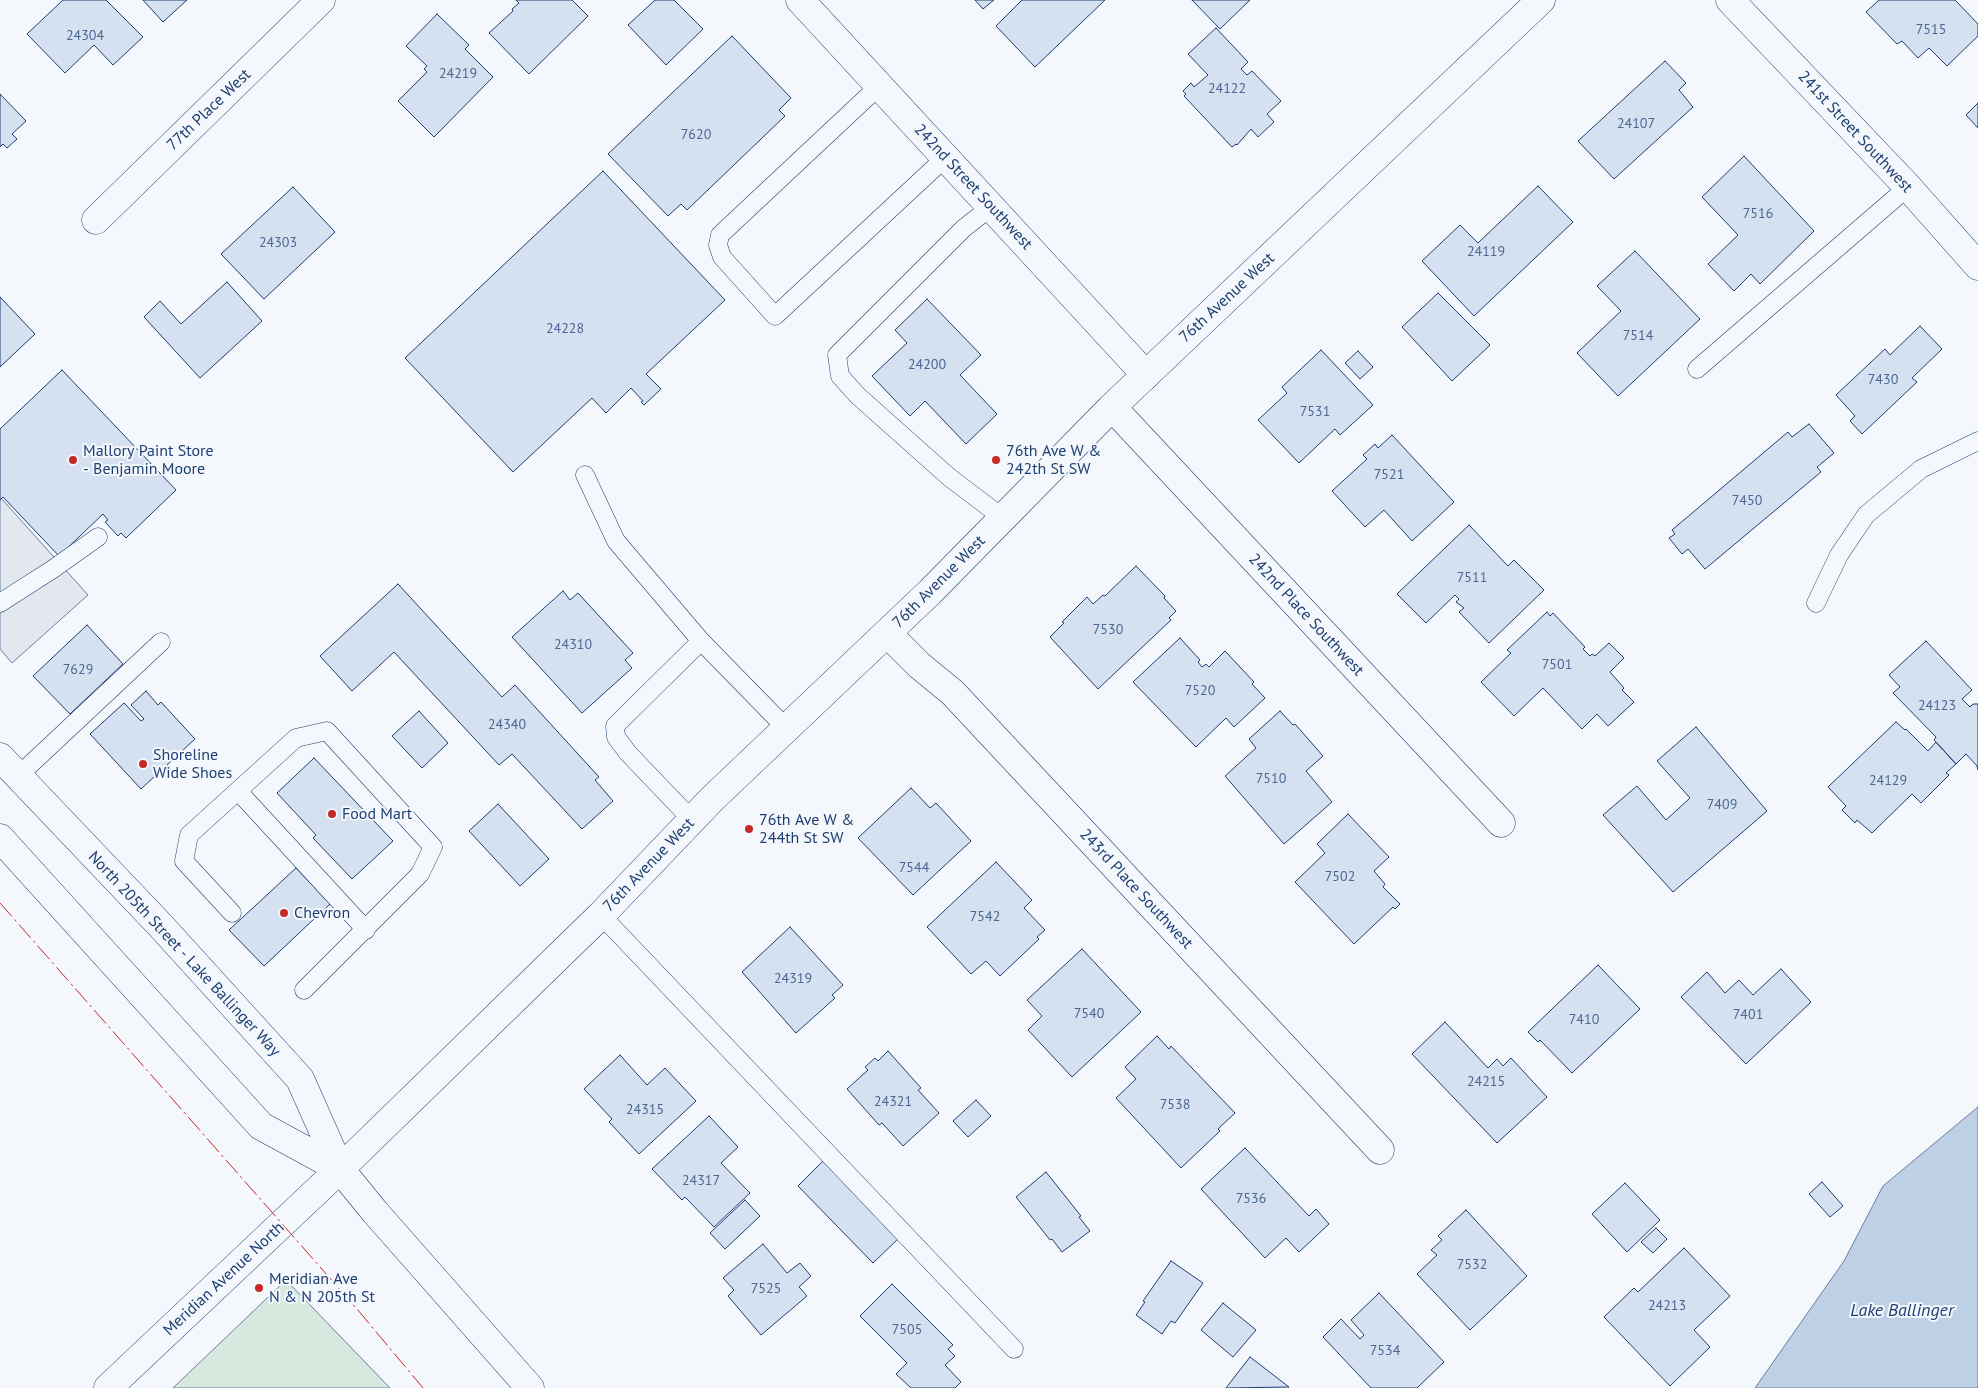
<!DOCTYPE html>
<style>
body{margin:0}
canvas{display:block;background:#f4f7fb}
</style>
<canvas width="1978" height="1388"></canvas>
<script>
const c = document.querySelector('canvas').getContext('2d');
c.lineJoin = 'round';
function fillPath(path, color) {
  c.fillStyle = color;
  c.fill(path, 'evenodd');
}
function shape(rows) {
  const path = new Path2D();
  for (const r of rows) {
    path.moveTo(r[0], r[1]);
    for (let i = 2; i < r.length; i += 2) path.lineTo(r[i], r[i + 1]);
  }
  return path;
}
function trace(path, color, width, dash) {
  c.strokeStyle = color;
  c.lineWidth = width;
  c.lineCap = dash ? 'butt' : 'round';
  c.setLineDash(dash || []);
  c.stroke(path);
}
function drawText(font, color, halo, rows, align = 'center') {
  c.font = font + ' "PT Sans",sans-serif';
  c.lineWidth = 4;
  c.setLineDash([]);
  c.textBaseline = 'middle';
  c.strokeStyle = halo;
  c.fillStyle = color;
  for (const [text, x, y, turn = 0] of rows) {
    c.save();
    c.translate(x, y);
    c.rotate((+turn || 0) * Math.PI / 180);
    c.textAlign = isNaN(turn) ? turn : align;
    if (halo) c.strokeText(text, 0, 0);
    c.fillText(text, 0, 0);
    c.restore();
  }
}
const green = shape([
 [286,1280,390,1388,173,1388,286,1280]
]);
fillPath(green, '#d7e8df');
trace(green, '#687fa3', 1);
const parking = shape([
 [0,497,88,595,12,663,0,649,0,497]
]);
fillPath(parking, '#e3e8f0');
trace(parking, '#687fa3', 1);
const water = shape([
 [1978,1107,1978,1388,1755,1388,1844,1261,1883,1186,1978,1107]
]);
fillPath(water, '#bed0e5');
trace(water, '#687fa3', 1);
const building = shape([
 [63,0,106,0,143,37,113,65,94,45,65,73,27,34,63,0],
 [143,0,187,0,163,22,143,0],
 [516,0,572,0,588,16,529,74,489,33,513,11,512,9,519,3,516,0],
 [655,0,674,0,703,29,666,65,628,25,655,0],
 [975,0,994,0,983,9,975,0],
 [1022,0,1105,0,1035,67,996,26,1022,0],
 [1192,0,1250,0,1220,29,1192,0],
 [1879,0,1955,0,1978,24,1978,36,1947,66,1929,48,1918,58,1902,41,1897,44,1866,12,1879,0],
 [437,14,469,45,465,49,493,77,434,137,398,101,427,72,424,69,427,66,406,46,437,14],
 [1216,28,1248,62,1241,69,1247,75,1252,71,1281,101,1267,114,1274,122,1258,137,1251,129,1237,145,1236,144,1232,147,1184,96,1186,94,1183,91,1191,83,1194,87,1208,75,1188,54,1216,28],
 [732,36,791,98,779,110,785,116,687,210,681,204,668,216,608,154,732,36],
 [1665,61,1686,83,1679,90,1693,107,1614,179,1578,141,1665,61],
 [0,94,26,121,12,134,17,139,7,148,3,144,0,147,0,94],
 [1978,103,1978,128,1966,115,1978,103],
 [1744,156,1814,231,1760,284,1751,274,1734,291,1708,264,1738,235,1702,197,1744,156],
 [603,171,725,300,646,374,661,389,644,405,641,402,643,401,631,388,606,413,592,398,513,472,405,358,603,171],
 [1538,186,1573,222,1474,316,1422,261,1460,225,1478,243,1538,186],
 [293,187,335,232,264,299,221,254,293,187],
 [1635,251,1700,319,1618,396,1577,353,1621,311,1597,286,1635,251],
 [227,282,262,321,200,378,144,317,160,301,181,324,227,282],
 [1438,293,1490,345,1452,381,1402,327,1438,293],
 [0,297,35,334,0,367,0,297],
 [927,299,981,355,960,375,997,414,966,444,925,401,910,416,872,376,907,343,895,330,927,299],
 [1920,326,1942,349,1912,378,1917,382,1862,434,1850,421,1855,416,1836,395,1885,349,1890,355,1920,326],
 [1321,350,1373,405,1340,435,1335,429,1299,463,1258,420,1287,393,1282,387,1321,350],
 [1358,351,1373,367,1360,379,1345,363,1358,351],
 [62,370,176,490,126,538,121,533,118,536,105,522,108,520,103,514,59,556,3,497,0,500,0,429,62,370],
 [1809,424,1834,453,1817,467,1821,472,1705,569,1688,549,1682,554,1669,538,1675,534,1672,530,1788,432,1792,437,1809,424],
 [1392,435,1454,502,1412,541,1384,510,1365,527,1332,491,1367,459,1363,455,1375,444,1378,448,1392,435],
 [1469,525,1508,566,1514,560,1544,590,1489,643,1459,612,1464,608,1456,602,1459,599,1455,595,1426,623,1397,594,1469,525],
 [1136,566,1165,596,1164,598,1176,611,1169,618,1171,620,1098,689,1050,637,1064,623,1062,622,1087,597,1093,604,1103,595,1105,596,1136,566],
 [398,584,502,697,515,685,599,777,595,780,613,801,582,829,512,754,499,765,394,652,352,691,320,656,398,584],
 [563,591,570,600,578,593,633,653,625,660,632,668,582,713,512,637,563,591],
 [1547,612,1550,616,1553,613,1585,647,1583,649,1590,656,1592,654,1595,656,1609,643,1624,658,1610,672,1624,688,1622,690,1634,702,1608,726,1597,714,1582,729,1543,688,1514,716,1481,682,1511,653,1507,650,1547,612],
 [87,625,123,664,70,714,33,676,87,625],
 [1180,638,1200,660,1198,662,1202,667,1206,664,1209,667,1225,651,1254,682,1252,684,1265,698,1234,727,1226,718,1196,747,1133,682,1180,638],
 [1926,641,1972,690,1962,699,1970,707,1973,704,1978,704,1978,770,1977,766,1966,754,1956,764,1934,740,1936,737,1893,693,1900,687,1889,675,1926,641],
 [146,691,158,705,161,702,195,739,141,789,90,734,124,703,141,721,144,719,131,705,146,691],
 [419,711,448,743,422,768,392,736,419,711],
 [1280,711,1293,725,1295,724,1323,756,1306,771,1332,802,1284,844,1225,776,1256,748,1249,739,1280,711],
 [1896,722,1905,730,1906,729,1928,751,1936,742,1956,764,1946,773,1949,775,1921,803,1912,794,1872,833,1857,820,1855,823,1842,810,1846,806,1828,787,1896,722],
 [1696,727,1767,811,1673,892,1603,815,1637,786,1666,820,1690,798,1657,761,1696,727],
 [314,758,393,841,352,879,313,838,316,835,277,793,314,758],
 [911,788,930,808,936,803,971,841,913,895,858,838,911,788],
 [498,804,549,859,520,886,469,831,498,804],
 [1348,814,1389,857,1374,871,1385,884,1383,887,1400,904,1395,909,1393,907,1354,944,1295,882,1325,853,1317,844,1348,814],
 [996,862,1032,900,1024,908,1045,930,1037,937,1039,939,1000,976,986,961,971,974,927,927,996,862],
 [296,868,330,904,264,966,229,930,296,868],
 [790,927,843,985,832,995,835,998,796,1033,742,972,790,927],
 [1082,949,1141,1012,1072,1077,1028,1030,1042,1016,1027,1000,1082,949],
 [1598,965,1640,1009,1572,1073,1540,1040,1538,1042,1528,1032,1598,965],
 [1781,969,1811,1002,1746,1064,1681,997,1707,972,1725,993,1739,980,1753,995,1781,969],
 [1445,1022,1488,1068,1497,1059,1503,1066,1511,1058,1547,1097,1497,1143,1412,1054,1445,1022],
 [1157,1036,1169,1049,1171,1046,1235,1113,1218,1129,1220,1131,1181,1168,1116,1098,1136,1079,1125,1067,1157,1036],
 [888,1051,921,1088,918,1090,939,1113,903,1146,882,1123,879,1125,847,1089,868,1070,865,1067,875,1058,878,1061,888,1051],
 [620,1055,647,1085,665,1068,696,1101,639,1154,609,1122,612,1119,584,1089,620,1055],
 [976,1100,991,1116,968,1137,953,1121,976,1100],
 [709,1116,738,1147,721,1163,750,1193,714,1227,685,1197,682,1200,652,1169,709,1116],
 [1245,1148,1309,1216,1316,1209,1329,1224,1299,1252,1286,1238,1265,1258,1201,1189,1245,1148],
 [825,1159,900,1237,873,1263,798,1186,825,1159],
 [1046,1172,1081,1216,1079,1217,1090,1231,1062,1252,1052,1239,1050,1240,1016,1197,1046,1172],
 [1822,1182,1843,1206,1830,1217,1809,1194,1822,1182],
 [1625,1183,1660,1220,1627,1252,1592,1214,1625,1183],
 [745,1200,760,1216,725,1249,710,1233,745,1200],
 [1466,1210,1527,1276,1470,1330,1417,1274,1437,1255,1431,1250,1442,1240,1438,1236,1466,1210],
 [1656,1228,1667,1239,1653,1253,1641,1242,1656,1228],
 [763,1244,787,1273,800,1263,811,1276,799,1287,807,1296,761,1335,728,1296,734,1290,723,1278,763,1244],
 [1684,1248,1730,1296,1694,1330,1710,1347,1670,1386,1604,1317,1634,1288,1638,1292,1684,1248],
 [1171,1261,1203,1283,1175,1323,1171,1321,1162,1334,1136,1315,1145,1302,1143,1301,1171,1261],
 [892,1284,953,1345,948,1349,955,1356,945,1365,961,1382,955,1388,911,1388,896,1374,907,1363,860,1316,892,1284],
 [1379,1293,1444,1362,1417,1388,1371,1388,1323,1337,1341,1319,1360,1339,1364,1335,1351,1320,1379,1293],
 [1223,1303,1256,1330,1233,1357,1201,1330,1223,1303],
 [1250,1357,1289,1387,1226,1388,1250,1357]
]);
fillPath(building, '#d5e0f0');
trace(building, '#1d3f73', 1);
const service = shape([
 [879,86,720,235,718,245,722,257,775,316,945,158],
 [991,207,964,228,837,355,840,376,858,396,949,477,1003,518],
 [1697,369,1908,187],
 [585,475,616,541,701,641,787,729],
 [0,603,53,569,98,537],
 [1816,603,1839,555,1866,515,1921,469,1978,441],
 [18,776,161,642],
 [238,791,366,930],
 [692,820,628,753,616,737,615,726,701,641],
 [232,913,184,861,189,835,296,738,327,731,433,847,420,874,304,990],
 [601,915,1014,1349]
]);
const minor = shape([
 [800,0,1146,375],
 [1730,0,1908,187,1978,266],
 [96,220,321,0],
 [1112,407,1501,823],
 [887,633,919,665,953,693,1380,1150]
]);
const tertiary = shape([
 [108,1388,340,1169,601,915,712,799,930,592,1112,407,1541,0]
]);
const primary = shape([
 [0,757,160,925,300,1079,340,1169,375,1212,530,1388],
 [0,838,261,1126,340,1169]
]);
trace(service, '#1d3f73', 19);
trace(minor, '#1d3f73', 29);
trace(tertiary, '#1d3f73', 29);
trace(primary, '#1d3f73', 29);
trace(service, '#f4f7fb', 18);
trace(minor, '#f4f7fb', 28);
trace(tertiary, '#f4f7fb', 28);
trace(primary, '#f4f7fb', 28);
trace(shape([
 [0,903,357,1309,423,1388]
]), '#c62828', 1, [18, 4, 2.5, 4]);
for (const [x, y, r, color] of [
 [73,460,5,"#c62828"],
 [996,460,5,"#c62828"],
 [143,764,5,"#c62828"],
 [332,814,5,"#c62828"],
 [749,829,5,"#c62828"],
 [284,913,5,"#c62828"],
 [259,1288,5,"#c62828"]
]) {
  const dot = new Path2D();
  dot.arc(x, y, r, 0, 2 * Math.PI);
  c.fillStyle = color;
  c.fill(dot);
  trace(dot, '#f4f7fb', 2);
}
drawText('14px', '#4b6792', null, [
 ["7515",1931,30],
 ["24304",85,36],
 ["24219",458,74],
 ["24122",1227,89],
 ["24107",1636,124],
 ["7620",696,135],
 ["7516",1758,214],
 ["24303",278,243],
 ["24119",1486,252],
 ["24228",565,329],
 ["7514",1638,336],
 ["24200",927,365],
 ["7430",1883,380],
 ["7531",1315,412],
 ["7521",1389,475],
 ["7450",1747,501],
 ["7511",1472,578],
 ["7530",1108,630],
 ["24310",573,645],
 ["7501",1557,665],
 ["7629",78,670],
 ["7520",1200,691],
 ["24123",1937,706],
 ["24340",507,725],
 ["7510",1271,779],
 ["24129",1888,781],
 ["7409",1722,805],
 ["7544",914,868],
 ["7502",1340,877],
 ["7542",985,917],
 ["24319",793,979],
 ["7540",1089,1014],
 ["7401",1748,1015],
 ["7410",1584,1020],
 ["24215",1486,1082],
 ["24321",893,1102],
 ["7538",1175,1105],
 ["24315",645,1110],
 ["24317",701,1181],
 ["7536",1251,1199],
 ["7532",1472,1265],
 ["7525",766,1289],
 ["24213",1667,1306],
 ["7505",907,1330],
 ["7534",1385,1351]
]);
drawText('16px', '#1d3f73', '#f4f7fb', [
 ["77th Place West",209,110,-44],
 ["241st Street Southwest",1855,132,47],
 ["242nd Street Southwest",973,187,47],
 ["76th Avenue West",1227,298,-43],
 ["76th Avenue West",939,582,-45],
 ["242nd Place Southwest",1306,615,47],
 ["76th Avenue West",649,865,-46],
 ["243rd Place Southwest",1136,889,47],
 ["North 205th Street - Lake Ballinger Way",184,954,47],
 ["Meridian Avenue North",224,1279,-43]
]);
drawText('16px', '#1d3f73', '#f4f7fb', [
 ["Mallory Paint Store",83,451],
 ["- Benjamin Moore",83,469],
 ["76th Ave W &",1006,451],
 ["242th St SW",1006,469],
 ["Shoreline",153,755],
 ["Wide Shoes",153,773],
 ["Food Mart",342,814],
 ["76th Ave W &",759,820],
 ["244th St SW",759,838],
 ["Chevron",294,913],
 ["Meridian Ave",269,1279],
 ["N & N 205th St",269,1297]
], 'left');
drawText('italic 18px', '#1d3f73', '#f4f7fb', [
 ["Lake Ballinger",1902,1311]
]);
</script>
